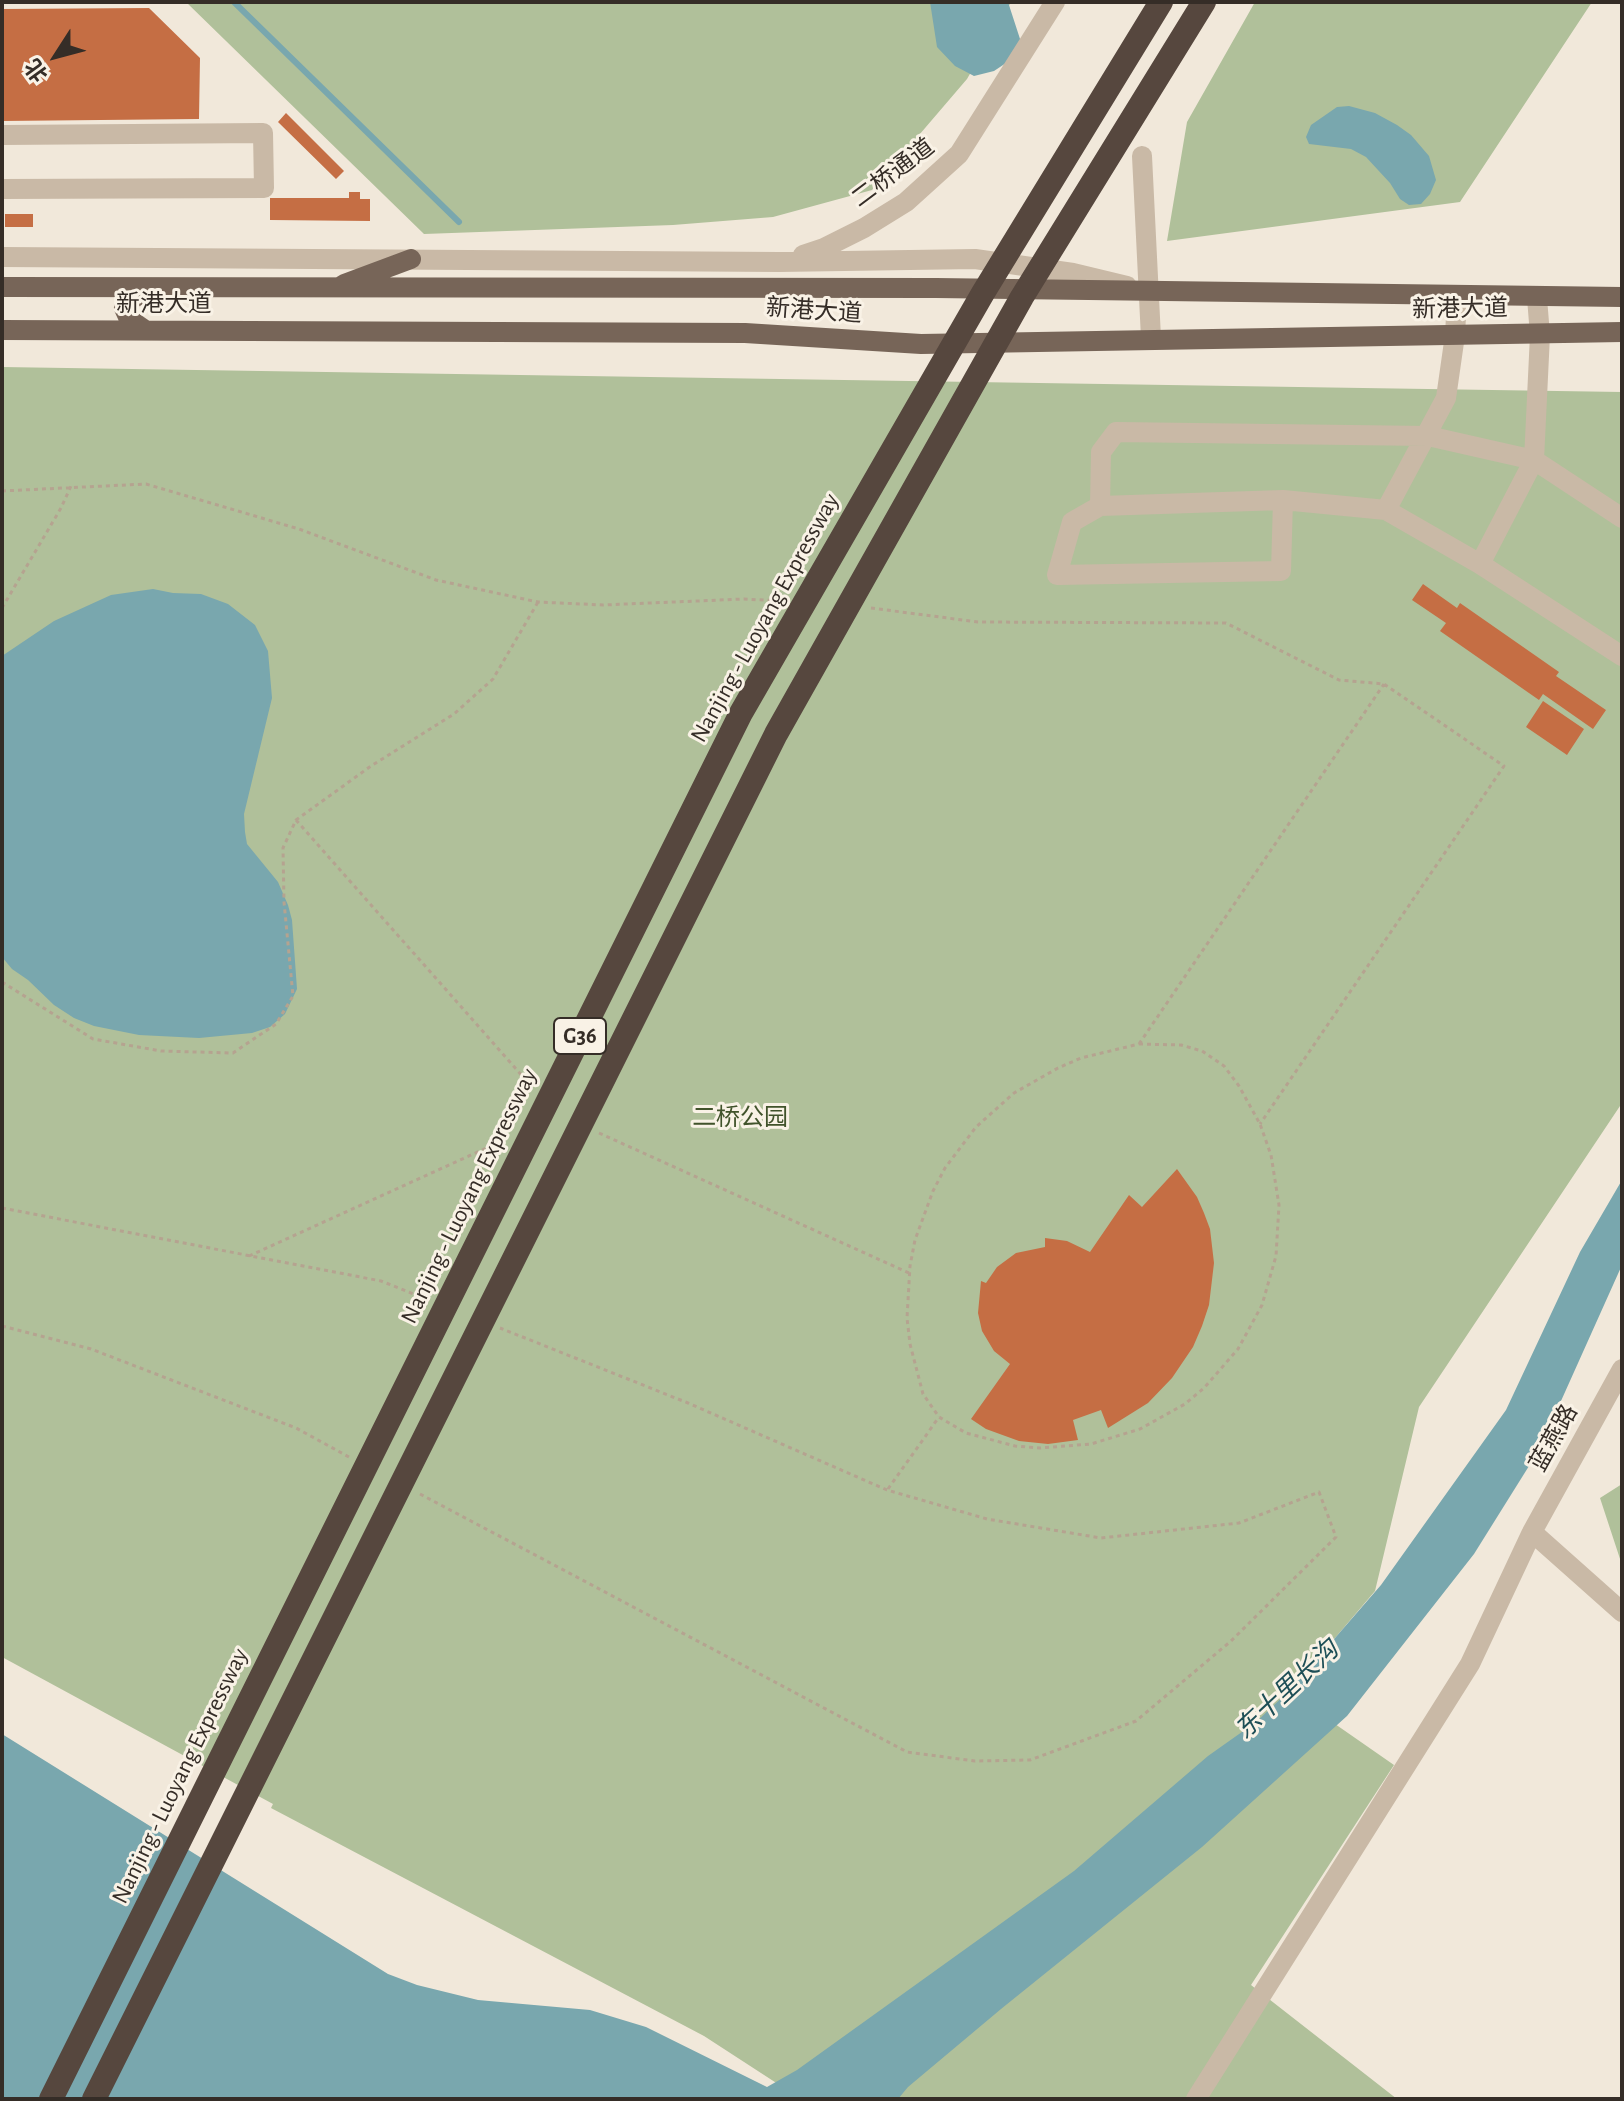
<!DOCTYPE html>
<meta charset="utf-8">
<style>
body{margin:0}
#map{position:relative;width:1624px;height:2101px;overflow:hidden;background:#f1e8da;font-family:"Alegreya Sans","Noto Sans SC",sans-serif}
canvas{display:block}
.frame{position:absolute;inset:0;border:4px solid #352d27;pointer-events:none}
.north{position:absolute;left:16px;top:16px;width:80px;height:80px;-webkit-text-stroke:6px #f9f2e6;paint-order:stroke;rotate:234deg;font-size:22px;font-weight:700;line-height:32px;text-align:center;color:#352d27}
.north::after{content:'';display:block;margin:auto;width:28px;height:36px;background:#352d27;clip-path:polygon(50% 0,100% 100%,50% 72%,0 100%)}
</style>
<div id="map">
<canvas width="1624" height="2101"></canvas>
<div class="frame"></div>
<div class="north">北</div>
</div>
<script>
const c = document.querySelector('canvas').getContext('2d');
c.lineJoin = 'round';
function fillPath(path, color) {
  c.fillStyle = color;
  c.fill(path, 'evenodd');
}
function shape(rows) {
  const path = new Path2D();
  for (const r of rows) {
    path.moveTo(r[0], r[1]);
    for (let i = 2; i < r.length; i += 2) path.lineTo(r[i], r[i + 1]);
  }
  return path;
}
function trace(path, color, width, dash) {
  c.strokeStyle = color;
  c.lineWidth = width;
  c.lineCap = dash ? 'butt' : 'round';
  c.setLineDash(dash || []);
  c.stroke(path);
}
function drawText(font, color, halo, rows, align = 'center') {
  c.font = font + ' "Alegreya Sans","Noto Sans SC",sans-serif';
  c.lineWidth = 6;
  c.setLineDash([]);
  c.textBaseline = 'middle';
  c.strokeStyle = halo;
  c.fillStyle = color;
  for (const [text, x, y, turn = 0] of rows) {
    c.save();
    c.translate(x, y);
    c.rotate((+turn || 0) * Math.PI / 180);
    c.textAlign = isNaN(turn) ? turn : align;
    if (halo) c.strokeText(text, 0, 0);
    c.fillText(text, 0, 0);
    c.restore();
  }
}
fillPath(shape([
 [186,2,1011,2,967,79,872,190,773,217,673,225,424,234],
 [1255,2,1592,2,1460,202,1167,241,1187,122],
 [2,367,1622,392,1622,1103,1419,1407,1375,1591,1289,1692,1394,1765,1251,1985,1397,2099,801,2099,704,2036,271,1808,273,1804,2,1657],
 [1622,1484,1622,1565,1600,1498]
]), '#b0c09a');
fillPath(shape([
 [930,2,1008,2,1021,42,1012,59,994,71,974,76,955,66,937,47],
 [1349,106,1375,113,1397,125,1411,135,1429,156,1436,180,1430,194,1421,204,1409,205,1400,199,1390,183,1366,157,1351,149,1309,144,1306,137,1311,125,1337,107],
 [153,589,173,593,201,594,228,604,255,625,268,651,272,698,244,814,245,832,247,844,278,882,288,905,292,920,297,989,285,1014,270,1027,252,1033,199,1038,139,1035,94,1026,74,1018,54,1005,28,980,12,969,2,957,2,656,54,621,111,595],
 [1622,1180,1622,1265,1539,1450,1474,1554,1347,1716,1202,1847,1001,2009,908,2087,898,2099,2,2099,2,1734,388,1974,417,1985,478,2000,590,2010,646,2027,767,2087,797,2070,1074,1871,1208,1756,1256,1722,1289,1691,1381,1585,1506,1410,1580,1252]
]), '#79a7ae');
trace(shape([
 [234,2,459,222]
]), '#79a7ae', 6);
fillPath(shape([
 [149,8,200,58,199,119,2,121,2,9],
 [286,113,344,171,336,179,278,122],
 [349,192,360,192,360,199,370,199,370,221,270,220,270,198,349,198],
 [5,214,33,214,33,227,5,227],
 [1423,584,1457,608,1460,603,1559,672,1556,676,1606,710,1593,729,1543,694,1539,700,1440,631,1446,623,1412,600],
 [1543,701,1584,729,1567,755,1526,727],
 [1177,1169,1197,1197,1204,1213,1210,1229,1214,1263,1209,1305,1202,1326,1193,1347,1172,1378,1148,1403,1108,1428,1101,1410,1073,1420,1078,1440,1048,1444,1019,1441,986,1429,971,1419,1010,1364,994,1351,982,1331,978,1313,981,1281,986,1283,997,1267,1016,1253,1045,1247,1045,1238,1067,1241,1090,1252,1129,1195,1142,1207]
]), '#c56e44');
trace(shape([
 [2,491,146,484,299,529,436,580,538,602,603,605,744,599,780,601],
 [2,608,61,508,71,486],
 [871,608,978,622,1226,623,1339,680,1384,684,1504,766,1260,1124],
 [296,820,532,1087],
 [2,982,93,1039,161,1051,233,1053,276,1024,293,996,284,902,283,848,296,820,371,766,454,714,493,679,538,602],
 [1139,1044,1181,1045,1202,1051,1224,1066,1239,1086,1260,1124,1271,1155,1279,1205,1276,1256,1262,1305,1238,1349,1204,1388,1185,1404,1140,1429,1091,1444,1040,1448,1015,1446,966,1433,939,1417,923,1394,910,1344,907,1318,910,1266,915,1240,933,1191,945,1168,976,1127,1014,1093,1058,1068,1081,1058,1139,1044],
 [1139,1044,1384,684],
 [599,1133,909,1273],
 [2,1208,381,1281,426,1299],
 [249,1256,504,1140],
 [2,1326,91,1349,296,1428,349,1457],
 [888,1489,939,1417],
 [420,1494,907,1752,975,1761,1030,1760,1136,1721,1231,1641,1336,1537,1319,1492,1239,1523,1101,1538,987,1519,887,1490,688,1403,500,1328]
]), '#b5a390', 3, [4, 4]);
trace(shape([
 [2,135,263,133,264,188,2,189],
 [1142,156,1151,338],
 [803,255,824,248,864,228,906,202,959,154,1055,2],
 [2,257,779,262,975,259,1073,273,1127,286],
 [1283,500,1281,571,1057,575,1072,522,1100,506,1101,452,1116,432,1428,436,1534,460,1622,518],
 [1100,506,1283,500,1386,510,1480,564,1622,656],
 [1386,510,1446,398,1455,335,1457,297],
 [1480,564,1534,460,1540,335,1537,298],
 [1532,1532,1622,1612],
 [1196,2099,1470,1664,1532,1532,1622,1369]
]), '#c9b9a6', 20);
trace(shape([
 [344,284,411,259],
 [2,287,936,288,1622,297],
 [2,330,745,333,921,344,1622,332],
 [145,330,129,319,124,308,130,300,151,288]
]), '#776558', 20);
trace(shape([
 [51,2099,741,713,983,293,1161,2],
 [94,2099,776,734,1022,297,1204,2]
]), '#56473e', 24);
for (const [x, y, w] of [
 [580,1036,52]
]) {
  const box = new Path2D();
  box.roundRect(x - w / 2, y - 18, w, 36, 6);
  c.fillStyle = '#f9f2e6';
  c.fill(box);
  trace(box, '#352d27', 2);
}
drawText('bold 22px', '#352d27', null, [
 ["G36",580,1036]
]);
drawText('24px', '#352d27', '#f9f2e6', [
 ["二桥通道",893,173,-37],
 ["新港大道",164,304],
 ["新港大道",1460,309,-1],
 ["新港大道",814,311,4],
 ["Nanjing - Luoyang Expressway",765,618,-61],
 ["Nanjing - Luoyang Expressway",469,1196,-64],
 ["蓝燕路",1554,1438,-61],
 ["Nanjing - Luoyang Expressway",180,1776,-64]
]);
drawText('24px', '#41532b', '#f9f2e6', [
 ["二桥公园",740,1118]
]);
drawText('italic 26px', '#1d4e56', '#f9f2e6', [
 ["东十里长沟",1287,1690,-43]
]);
</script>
